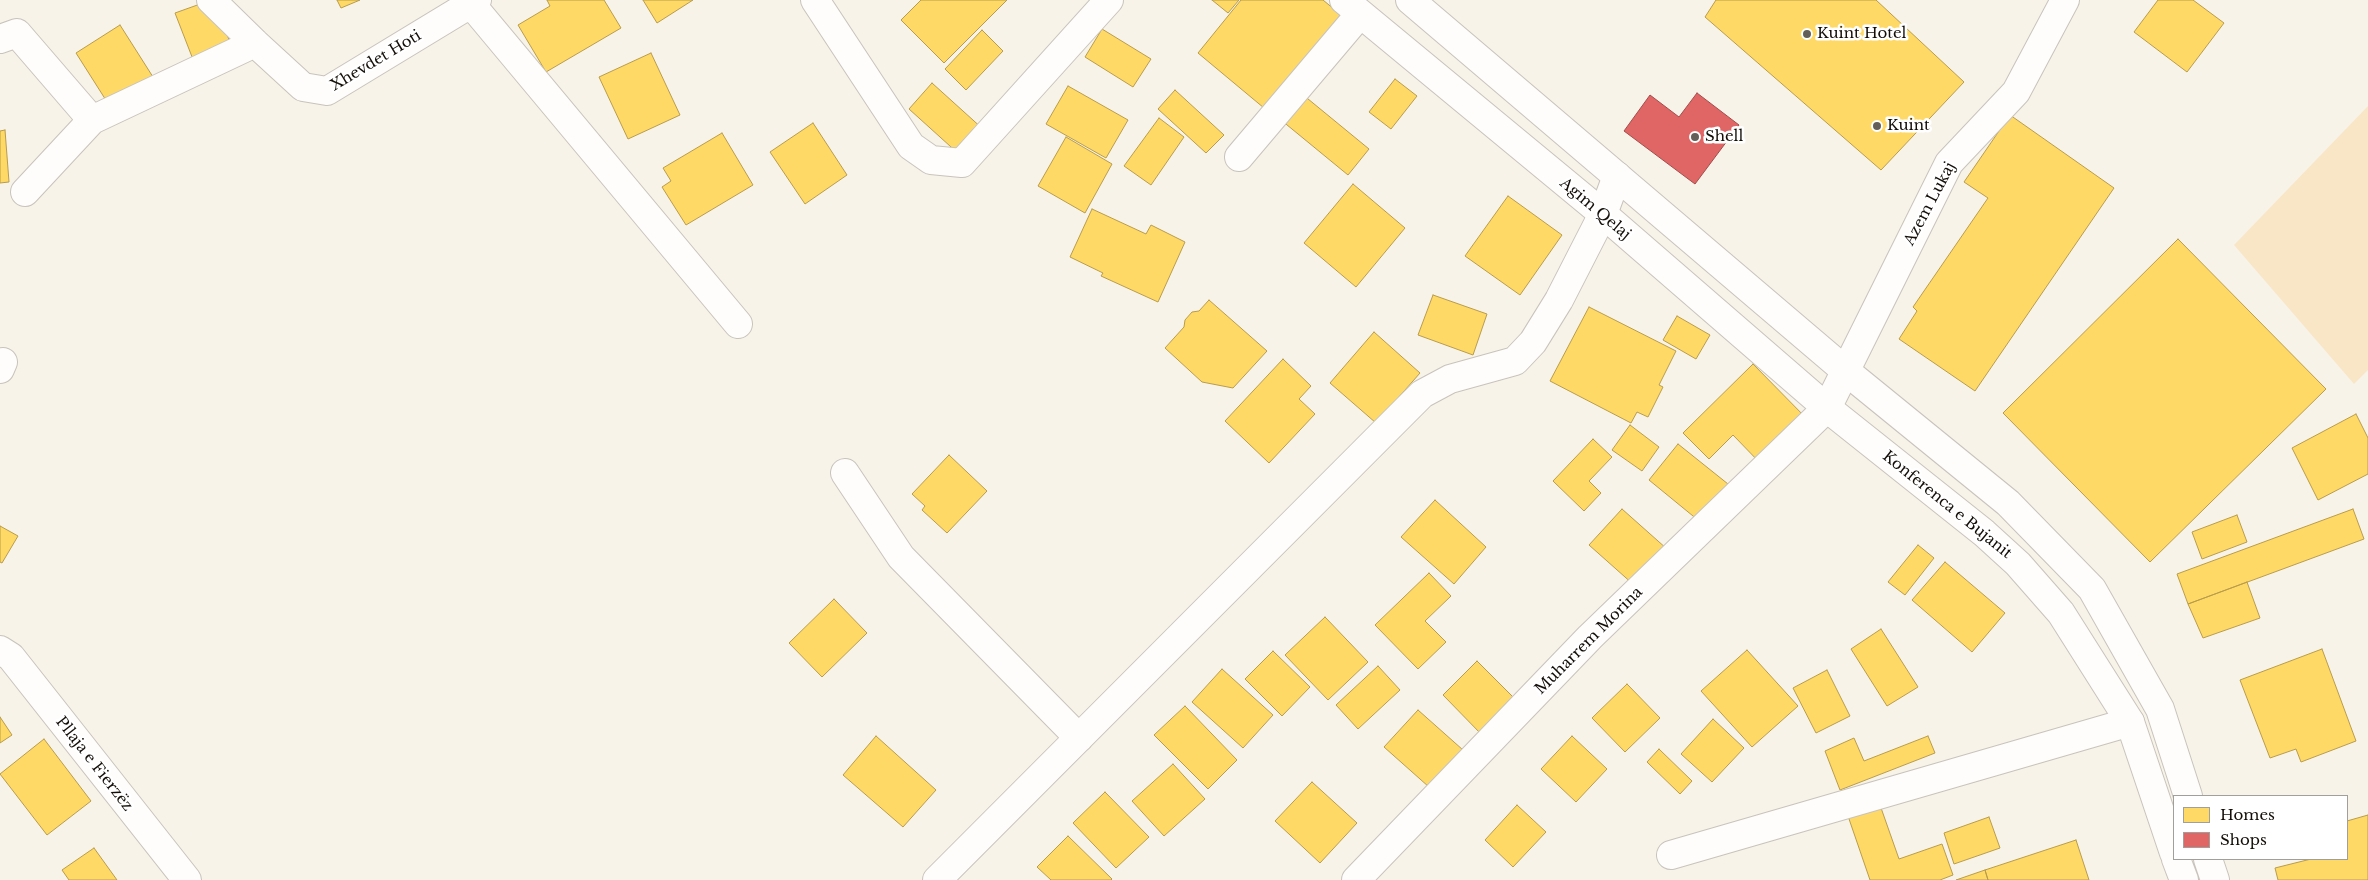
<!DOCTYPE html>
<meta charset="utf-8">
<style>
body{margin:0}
#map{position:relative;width:2368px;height:880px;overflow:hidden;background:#f8f3e9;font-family:"Libre Baskerville",serif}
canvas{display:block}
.legend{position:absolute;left:2173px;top:795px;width:175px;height:65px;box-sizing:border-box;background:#fff;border:1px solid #a19f9c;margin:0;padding:6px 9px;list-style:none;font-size:15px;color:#130e08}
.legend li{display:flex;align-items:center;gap:10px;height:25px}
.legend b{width:25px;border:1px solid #a19f9c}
</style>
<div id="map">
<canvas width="2368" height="880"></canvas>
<ul class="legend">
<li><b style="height:14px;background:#ffd966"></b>Homes</li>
<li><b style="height:14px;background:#e06666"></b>Shops</li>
</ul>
</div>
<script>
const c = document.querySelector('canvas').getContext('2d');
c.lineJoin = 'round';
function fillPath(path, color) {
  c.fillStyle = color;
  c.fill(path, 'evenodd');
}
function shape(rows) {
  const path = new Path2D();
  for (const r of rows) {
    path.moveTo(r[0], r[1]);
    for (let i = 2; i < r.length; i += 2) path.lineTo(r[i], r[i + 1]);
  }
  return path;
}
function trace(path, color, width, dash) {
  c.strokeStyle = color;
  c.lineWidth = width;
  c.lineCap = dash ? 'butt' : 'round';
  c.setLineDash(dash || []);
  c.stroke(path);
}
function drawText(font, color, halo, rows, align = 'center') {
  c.font = font + ' "Libre Baskerville",serif';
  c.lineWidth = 5;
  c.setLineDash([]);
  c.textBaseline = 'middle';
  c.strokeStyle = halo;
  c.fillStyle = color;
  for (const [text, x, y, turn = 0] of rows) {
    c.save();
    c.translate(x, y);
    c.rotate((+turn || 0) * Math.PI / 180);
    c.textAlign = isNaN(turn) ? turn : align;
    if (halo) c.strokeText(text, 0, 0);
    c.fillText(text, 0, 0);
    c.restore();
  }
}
fillPath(shape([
 [2368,106,2368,370,2354,384,2234,245]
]), '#f9e6c7');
const homes = shape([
 [337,0,360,0,341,8,337,0],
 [547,0,604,0,621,28,546,72,518,25,550,6,547,0],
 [643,0,693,0,657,23,643,0],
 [921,0,1007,0,944,63,901,20,921,0],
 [1212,0,1239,0,1228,13,1212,0],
 [1241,0,1323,0,1347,20,1270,113,1198,53,1241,0],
 [1716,0,1876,0,1964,82,1881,170,1705,17,1716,0],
 [2158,0,2193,0,2224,23,2187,72,2134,32,2158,0],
 [203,3,209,17,218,13,232,47,194,62,175,13,203,3],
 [120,25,153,77,109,105,76,53,120,25],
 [1102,29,1151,59,1133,87,1085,57,1102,29],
 [982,30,1003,51,966,90,945,69,982,30],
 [651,53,680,115,628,139,599,77,651,53],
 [1395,79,1417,96,1391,129,1369,112,1395,79],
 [932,83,984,130,961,156,909,109,932,83],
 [1068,86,1128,120,1106,158,1046,124,1068,86],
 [1175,90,1224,135,1206,153,1158,109,1175,90],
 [1302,94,1369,149,1348,175,1281,120,1302,94],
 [2010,115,2114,188,1975,391,1899,339,1917,311,1913,307,1988,198,1964,182,2010,115],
 [1159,118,1184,137,1151,185,1124,166,1159,118],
 [813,123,847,175,805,204,770,152,813,123],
 [5,130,9,182,0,183,0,131,5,130],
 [722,133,753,185,686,225,662,187,671,181,663,168,722,133],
 [1066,137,1112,164,1085,213,1038,186,1066,137],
 [1353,184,1405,228,1356,287,1304,243,1353,184],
 [1508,196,1562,235,1520,295,1465,256,1508,196],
 [1092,209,1146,234,1151,225,1185,242,1158,302,1101,276,1103,273,1070,257,1092,209],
 [2178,239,2326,389,2150,562,2003,413,2178,239],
 [1433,295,1487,314,1473,355,1418,335,1433,295],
 [1209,300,1267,351,1233,388,1202,382,1165,348,1184,327,1185,320,1192,312,1199,311,1209,300],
 [1589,307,1676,351,1659,385,1663,387,1648,417,1637,412,1631,423,1550,381,1589,307],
 [1677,316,1710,335,1696,359,1663,340,1677,316],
 [1374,332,1420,373,1376,423,1330,383,1374,332],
 [1283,359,1311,386,1299,399,1315,414,1269,463,1225,421,1283,359],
 [1753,364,1809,421,1763,466,1733,435,1709,459,1683,433,1753,364],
 [2356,414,2368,438,2368,474,2318,500,2292,448,2356,414],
 [1630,425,1659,447,1642,471,1612,450,1630,425],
 [1593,439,1612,457,1589,481,1601,493,1584,511,1553,481,1593,439],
 [1678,444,1733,488,1704,525,1649,480,1678,444],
 [949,455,987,491,947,533,922,510,925,506,912,494,949,455],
 [1435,500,1486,547,1454,584,1401,537,1435,500],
 [1622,509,1667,549,1634,585,1589,545,1622,509],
 [2353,509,2364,539,2188,604,2177,574,2353,509],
 [2237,515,2247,542,2202,559,2192,532,2237,515],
 [0,526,18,536,2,563,0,562,0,526],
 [1918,545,1934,558,1905,595,1888,582,1918,545],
 [1945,562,2005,613,1972,652,1912,600,1945,562],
 [1429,573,1451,596,1425,621,1446,642,1418,669,1375,625,1429,573],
 [2247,582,2260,618,2203,638,2188,604,2247,582],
 [834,599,867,633,822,677,789,643,834,599],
 [1325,617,1368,662,1328,700,1285,655,1325,617],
 [1881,629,1918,687,1887,706,1851,649,1881,629],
 [2322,649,2356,741,2301,762,2296,749,2270,758,2240,680,2322,649],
 [1747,650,1798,706,1752,747,1701,691,1747,650],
 [1273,651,1310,687,1282,716,1245,679,1273,651],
 [1477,661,1518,702,1483,736,1443,695,1477,661],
 [1378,666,1400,690,1358,729,1336,705,1378,666],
 [1222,669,1273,715,1243,748,1192,702,1222,669],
 [1827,670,1850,716,1816,733,1793,688,1827,670],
 [1627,684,1660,718,1625,752,1592,718,1627,684],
 [1185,706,1237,760,1208,789,1154,735,1185,706],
 [1418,710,1463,750,1429,787,1384,747,1418,710],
 [0,717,12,735,0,743,0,717],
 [1713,719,1744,748,1712,782,1681,754,1713,719],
 [876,736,936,790,903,827,843,775,876,736],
 [1572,736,1607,769,1576,802,1541,769,1572,736],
 [1928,736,1935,753,1840,790,1825,751,1854,738,1864,761,1928,736],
 [44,739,91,801,47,835,0,774,44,739],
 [1659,749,1692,781,1680,794,1647,762,1659,749],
 [1173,764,1205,799,1164,836,1132,801,1173,764],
 [1312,782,1357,823,1320,863,1275,821,1312,782],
 [1105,792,1149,837,1116,868,1073,823,1105,792],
 [1517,805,1546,832,1513,867,1485,840,1517,805],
 [1880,805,1899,859,1942,844,1953,875,1940,880,1870,880,1848,816,1880,805],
 [2368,815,2368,880,2278,880,2275,868,2311,859,2347,859,2347,821,2368,815],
 [1989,817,2000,848,1954,864,1944,833,1989,817],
 [1068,836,1112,879,1111,880,1051,880,1037,867,1068,836],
 [2076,840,2089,880,1988,880,1985,870,2076,840],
 [94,848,117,880,69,880,62,870,94,848],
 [1985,870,1988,880,1956,880,1985,870]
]);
fillPath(homes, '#ffd966');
trace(homes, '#b89c4a', 1);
const shops = shape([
 [1697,93,1739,125,1695,184,1624,131,1650,95,1679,117,1697,93]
]);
fillPath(shops, '#e06666');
trace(shops, '#a24c4a', 1);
const minor = shape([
 [211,0,255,43,303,87,327,91,477,0],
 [815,0,911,146,931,160,962,163,1109,0],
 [471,4,738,324],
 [0,39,17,33,92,120],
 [1239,157,1360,14],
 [25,192,92,120,255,43],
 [0,369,3,362],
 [845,473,901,557,1079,738],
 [0,650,11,657,187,880],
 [1671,855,2130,722],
 [937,880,1422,394,1450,379,1515,361,1533,342,1559,300,1603,214,1617,176],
 [1356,880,1590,637,1827,408,1949,163,2016,92,2065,0]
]);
const secondary = shape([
 [1344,0,1603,214,1827,408,1984,533,2018,564,2061,613,2130,722,2174,853],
 [1410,0,1847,372,2008,503,2092,589,2160,709,2188,796],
 [2176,859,2184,880],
 [2208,859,2215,880]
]);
trace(minor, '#c8c3bb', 30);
trace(secondary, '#c8c3bb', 30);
trace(minor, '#fefdfc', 28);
trace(secondary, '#fefdfc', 28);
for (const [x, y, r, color] of [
 [1807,34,5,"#635e57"],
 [1877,126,5,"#635e57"],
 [1695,137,5,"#635e57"]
]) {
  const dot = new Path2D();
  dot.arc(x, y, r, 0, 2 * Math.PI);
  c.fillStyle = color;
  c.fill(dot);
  trace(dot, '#fff', 2);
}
drawText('15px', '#130e08', '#fff', [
 ["Kuint Hotel",1817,34],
 ["Kuint",1887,126],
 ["Shell",1705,137]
], 'left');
drawText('15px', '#130e08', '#fff', [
 ["Xhevdet Hoti",376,61,-31],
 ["Azem Lukaj",1930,204,-62],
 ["Agim Qelaj",1595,209,40],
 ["Konferenca e Bujanit",1947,505,39],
 ["Muharrem Morina",1589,641,-45],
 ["Pllaja e Fierzëz",94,764,52]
]);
</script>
